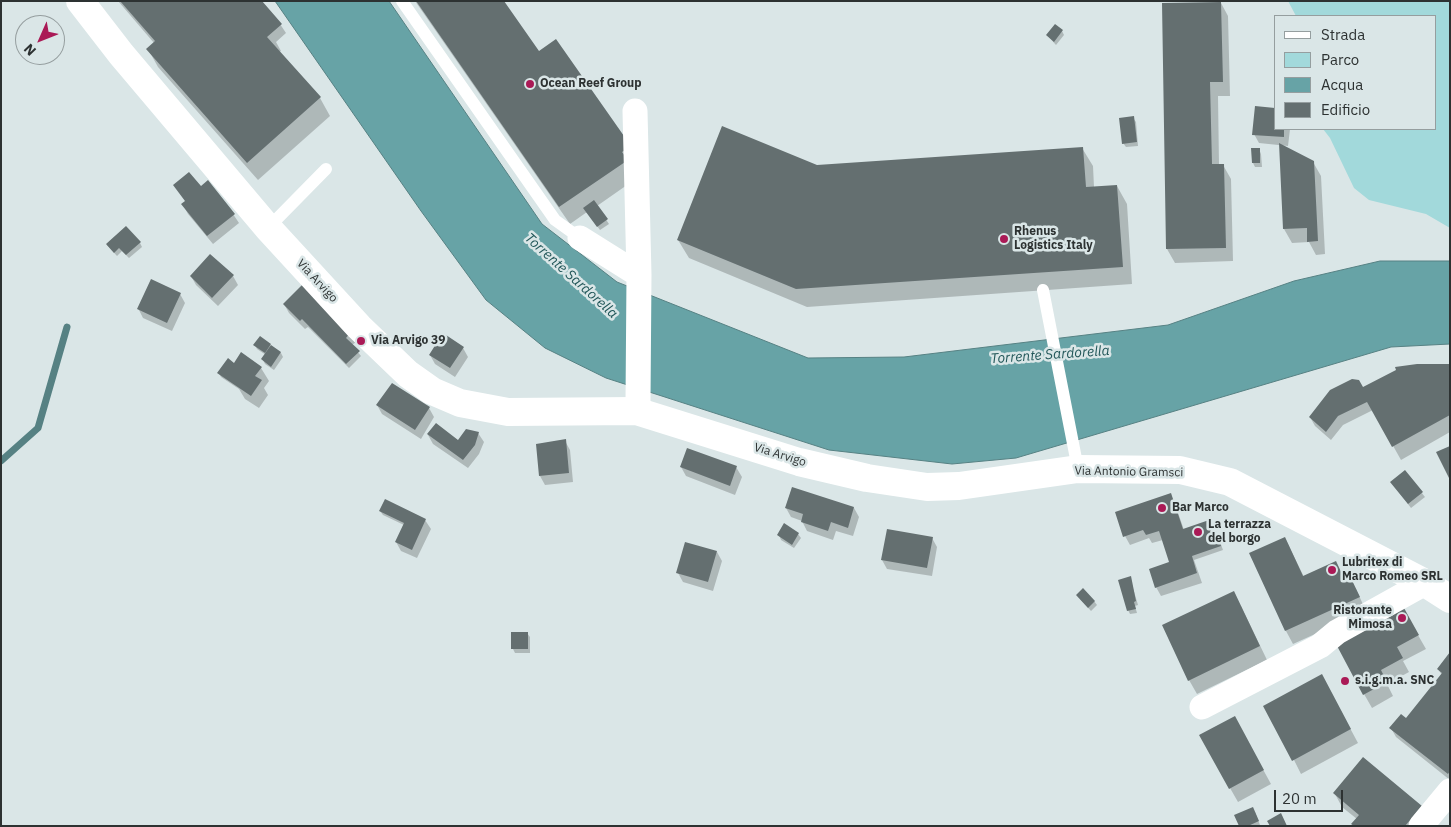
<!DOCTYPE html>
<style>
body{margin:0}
#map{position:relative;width:1451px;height:827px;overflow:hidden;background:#dae6e7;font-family:"IBM Plex Sans",sans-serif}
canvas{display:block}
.frame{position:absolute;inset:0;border:2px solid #2d3232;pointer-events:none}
.legend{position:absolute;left:1274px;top:15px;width:162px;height:115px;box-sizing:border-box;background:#dae6e7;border:1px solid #959e9f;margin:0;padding:6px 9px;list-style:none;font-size:15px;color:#2d3232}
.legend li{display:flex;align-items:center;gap:10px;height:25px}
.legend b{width:25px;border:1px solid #959e9f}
.north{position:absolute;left:15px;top:15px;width:50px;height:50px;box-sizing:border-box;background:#dae6e7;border:1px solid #959e9f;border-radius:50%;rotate:226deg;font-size:14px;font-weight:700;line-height:20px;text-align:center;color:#2d3232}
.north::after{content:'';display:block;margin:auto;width:18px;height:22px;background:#aa1a56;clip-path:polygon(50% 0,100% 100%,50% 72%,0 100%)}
.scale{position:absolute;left:1274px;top:790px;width:69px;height:22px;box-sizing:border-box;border:2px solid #2d3232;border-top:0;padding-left:6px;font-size:15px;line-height:18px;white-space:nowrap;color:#2d3232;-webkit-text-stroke:4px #dae6e7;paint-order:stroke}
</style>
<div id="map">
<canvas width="1451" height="827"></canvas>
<div class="frame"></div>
<ul class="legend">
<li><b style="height:6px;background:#fff"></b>Strada</li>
<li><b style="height:14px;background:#a2d9db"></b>Parco</li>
<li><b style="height:14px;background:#67a3a6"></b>Acqua</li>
<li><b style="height:14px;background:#646f70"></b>Edificio</li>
</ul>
<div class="north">N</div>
<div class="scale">20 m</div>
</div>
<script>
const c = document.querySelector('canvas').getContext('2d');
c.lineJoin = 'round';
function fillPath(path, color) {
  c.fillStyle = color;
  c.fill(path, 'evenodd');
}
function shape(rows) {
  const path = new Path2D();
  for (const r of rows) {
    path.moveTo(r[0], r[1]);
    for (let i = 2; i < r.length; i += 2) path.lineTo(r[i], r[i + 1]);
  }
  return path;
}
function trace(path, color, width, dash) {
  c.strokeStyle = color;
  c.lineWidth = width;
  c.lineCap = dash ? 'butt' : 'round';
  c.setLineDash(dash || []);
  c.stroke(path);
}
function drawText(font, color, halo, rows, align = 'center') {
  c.font = font + ' "IBM Plex Sans",sans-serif';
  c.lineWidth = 5;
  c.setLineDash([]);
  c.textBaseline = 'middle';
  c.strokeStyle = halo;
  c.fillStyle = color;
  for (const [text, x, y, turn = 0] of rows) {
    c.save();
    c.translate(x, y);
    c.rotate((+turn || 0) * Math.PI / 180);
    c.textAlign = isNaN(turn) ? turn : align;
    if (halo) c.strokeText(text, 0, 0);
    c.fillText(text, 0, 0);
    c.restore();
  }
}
fillPath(shape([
 [1288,1,1450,1,1450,228,1426,214,1369,200,1354,188,1330,138,1323,129,1435,129,1435,16,1296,16]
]), '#a2d9db');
const water = shape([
 [275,1,389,1,542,224,617,282,808,358,904,357,1168,325,1294,281,1380,261,1450,261,1450,344,1391,347,1016,458,952,464,829,450,606,378,545,348,486,300,421,211,275,1]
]);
fillPath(water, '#67a3a6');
trace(water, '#568183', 1);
fillPath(shape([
 [118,1,260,1,280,24,286,33,276,42,281,51,279,52,320,98,330,116,258,180,158,67,148,49,154,43],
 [415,1,503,1,539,53,640,165,637,178,597,206,609,224,600,230,587,212,570,224],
 [1221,3,1228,16,1230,96,1218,96,1219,165,1223,165,1231,179,1233,261,1175,263,1167,249],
 [1062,31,1064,35,1056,45,1047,35],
 [1133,118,1136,122,1138,146,1126,147,1123,143],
 [1275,129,1290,129,1288,146,1259,143,1254,134],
 [1281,146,1313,162,1321,176,1325,254,1316,255,1309,242,1292,243,1284,229],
 [1082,148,1093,166,1094,187,1117,186,1127,204,1132,284,807,307,689,258,678,240,816,166],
 [1259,149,1261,154,1262,167,1255,167,1253,163],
 [175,186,200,188,233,214,239,223,213,244,188,214,183,205,186,202],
 [140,243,142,247,129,258,122,251,117,256,107,245],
 [191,276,233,276,238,285,218,306,196,285],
 [304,285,356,342,352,345,361,356,349,368,308,327,305,329,289,313,284,304],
 [180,294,185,303,172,331,143,318,138,308],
 [260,338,281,353,283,357,274,370,265,364,263,360,266,355,257,349,255,345],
 [463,348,468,357,455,377,435,364,430,355],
 [1450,365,1450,432,1401,460,1373,410,1343,425,1331,440,1315,426,1310,417,1362,389],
 [261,368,269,381,264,388,268,395,259,408,245,399,239,389,221,377,219,373],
 [377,405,429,408,434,417,421,439,382,414],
 [478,433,484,442,479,454,468,468,433,444,428,435,458,441],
 [565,441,570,450,573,482,545,485,540,476,537,445],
 [681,467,736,467,742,477,735,495,686,476],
 [1405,472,1425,497,1411,508,1394,486],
 [792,488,854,508,859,517,853,536,836,531,833,540,807,531,802,521,791,517,786,508],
 [1170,495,1175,504,1184,530,1214,525,1223,550,1194,560,1202,583,1161,596,1156,587,1171,563,1163,540,1152,543,1149,538,1130,545,1125,536],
 [380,511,425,520,431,529,417,558,401,551,396,542,404,525,383,515],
 [798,534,801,538,794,548,781,540,779,535],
 [932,538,937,547,932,576,887,569,882,560],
 [1285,538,1304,577,1356,589,1366,611,1293,644,1286,631,1251,554],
 [717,552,722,561,713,591,683,582,678,573],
 [1130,578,1138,605,1135,606,1137,613,1130,614,1128,610],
 [1080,599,1094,601,1097,605,1091,611],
 [1241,606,1267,660,1197,694,1189,680],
 [1411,623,1426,649,1403,661,1409,672,1387,684,1393,696,1372,708,1364,694],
 [527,633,530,637,530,653,515,653,513,649],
 [1450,654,1450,780,1396,737,1391,728,1406,720,1442,675,1438,669],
 [1329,689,1358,743,1301,774,1294,760],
 [1242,731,1271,784,1238,802,1230,788],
 [1335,794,1421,807,1420,826,1354,826,1357,819,1342,807],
 [1255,812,1260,825,1240,826]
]), '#0003');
trace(shape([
 [1,461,38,428,67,327]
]), '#568183', 7);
fillPath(shape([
 [120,1,262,1,282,24,267,37,321,97,247,163,146,49,155,41],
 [416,1,504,1,539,51,556,39,631,146,622,152,628,160,559,207],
 [1221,2,1223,82,1210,82,1212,164,1224,164,1226,248,1166,249,1162,3],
 [1055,24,1063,30,1054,42,1046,35],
 [1255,106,1275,108,1275,129,1284,129,1284,137,1252,135],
 [1134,116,1137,142,1122,144,1119,118],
 [722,126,817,165,1083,147,1086,187,1117,185,1123,267,796,289,677,240],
 [1279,143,1314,161,1318,241,1307,242,1307,228,1283,229],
 [1251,148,1260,148,1260,163,1252,163],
 [189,172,201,186,208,180,235,214,207,236,181,204,185,201,173,185],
 [594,200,608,219,597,227,583,208],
 [126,226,141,242,126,255,119,248,114,253,106,244],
 [210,254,234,275,212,298,190,276],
 [151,279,181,293,167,323,137,309],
 [304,283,351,332,346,338,360,351,346,364,302,319,300,321,283,304],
 [443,333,464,347,450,368,429,355],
 [260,336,271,344,265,353,253,345],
 [271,345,281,352,271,367,261,359],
 [241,352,262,367,255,376,262,380,251,396,217,373,228,358,234,363],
 [1417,364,1450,364,1450,415,1392,447,1367,402,1338,416,1326,432,1309,417,1330,390,1352,379,1359,380,1363,387,1396,370,1395,367],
 [392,383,430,407,415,430,376,405],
 [436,423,458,440,466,429,479,432,475,445,463,460,427,434],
 [566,439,569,473,539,476,536,444],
 [1450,446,1450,480,1436,452],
 [687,448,737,466,730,486,680,467],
 [1405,470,1423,492,1408,504,1390,482],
 [792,487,854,507,848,528,831,522,828,531,801,522,803,514,785,508],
 [1171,493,1183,529,1212,519,1221,546,1192,556,1197,573,1155,588,1149,569,1169,562,1159,531,1146,535,1143,530,1123,537,1115,512],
 [385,499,426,519,412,550,395,542,404,523,379,511],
 [784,523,799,533,792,545,777,535],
 [887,529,933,537,927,568,881,560],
 [1285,537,1303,576,1336,561,1343,576,1349,574,1360,597,1285,631,1249,553],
 [685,542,717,551,708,582,676,573],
 [1131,576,1136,601,1134,602,1136,609,1127,611,1118,580],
 [1083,588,1095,601,1088,608,1076,595],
 [1234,591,1260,646,1188,681,1162,625],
 [1404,608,1419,635,1397,647,1403,658,1381,670,1387,682,1363,695,1336,644],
 [511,632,528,632,528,649,511,649],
 [1450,652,1450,771,1448,774,1389,728,1401,714,1406,718,1442,673,1437,669],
 [1322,674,1351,729,1292,761,1263,706],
 [1235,716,1264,770,1229,789,1199,735],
 [1363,757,1422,806,1405,826,1354,826,1351,824,1359,815,1333,793],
 [1253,807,1259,821,1248,826,1239,826,1234,815],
 [1281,813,1287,826,1270,826,1267,821]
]), '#646f70');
trace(shape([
 [402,1,555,220,580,238],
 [268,228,326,169],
 [1043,290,1078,469]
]), '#fff', 12);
trace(shape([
 [635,111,639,275,638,401,636,411],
 [580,238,639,275],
 [1202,707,1320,646,1337,632,1425,583],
 [1421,826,1450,791]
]), '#fff', 25);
trace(shape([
 [80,1,121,54,268,228,359,327,408,374,432,391,460,403,508,412,636,411,799,462,867,478,927,487,959,486,1078,469,1180,470,1230,482,1425,583,1450,599]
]), '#fff', 28);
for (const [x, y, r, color] of [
 [530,84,5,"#aa1a56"],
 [1004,239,5,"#aa1a56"],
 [361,341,5,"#aa1a56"],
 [1162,508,5,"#aa1a56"],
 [1198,532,5,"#aa1a56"],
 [1332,570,5,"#aa1a56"],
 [1402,618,5,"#aa1a56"],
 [1345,681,5,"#aa1a56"]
]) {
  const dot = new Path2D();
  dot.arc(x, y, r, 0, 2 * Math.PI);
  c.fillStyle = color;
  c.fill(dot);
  trace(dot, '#dae6e7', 2);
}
drawText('bold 12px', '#2d3232', '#dae6e7', [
 ["Ocean Reef Group",540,84],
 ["Rhenus",1014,232],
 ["Logistics Italy",1014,246],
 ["Via Arvigo 39",371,341],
 ["Bar Marco",1172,508],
 ["La terrazza",1208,525],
 ["del borgo",1208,539],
 ["Lubritex di",1342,563],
 ["Marco Romeo SRL",1342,577],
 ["Ristorante",1392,611,"right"],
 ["Mimosa",1392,625,"right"],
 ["s.i.g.m.a. SNC",1355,681]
], 'left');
drawText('12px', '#2d3232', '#dae6e7', [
 ["Via Arvigo",317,281,47],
 ["Via Arvigo",780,455,17],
 ["Via Antonio Gramsci",1129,472,1]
]);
drawText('italic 14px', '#225759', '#dae6e7', [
 ["Torrente Sardorella",571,276,42],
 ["Torrente Sardorella",1050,355,-4]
]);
</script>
